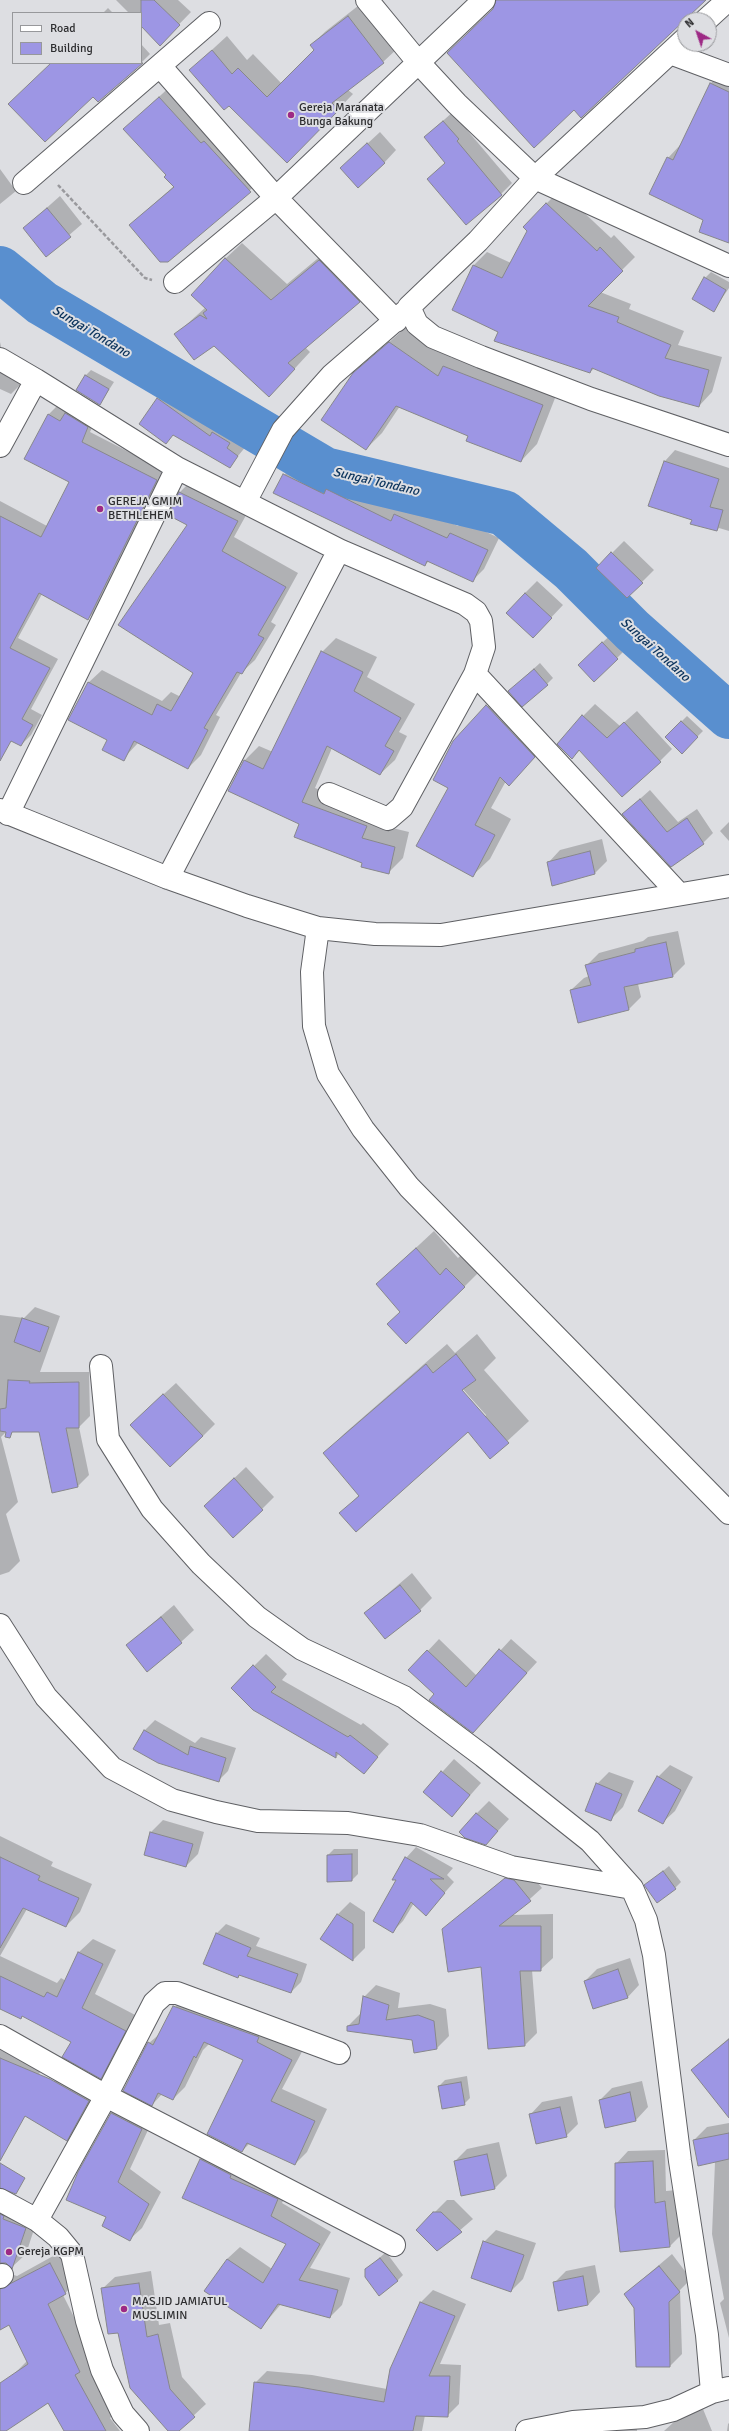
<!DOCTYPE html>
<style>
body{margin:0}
#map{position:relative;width:729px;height:2431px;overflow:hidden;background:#dddee2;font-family:Signika,sans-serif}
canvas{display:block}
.legend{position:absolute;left:12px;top:12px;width:130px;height:52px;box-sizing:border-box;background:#dddee2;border:1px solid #97989b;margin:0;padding:5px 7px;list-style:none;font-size:12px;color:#2e2e30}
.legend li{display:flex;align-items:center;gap:8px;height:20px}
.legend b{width:20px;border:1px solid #97989b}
.north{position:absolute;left:677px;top:12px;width:40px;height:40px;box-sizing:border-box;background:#dddee2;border:1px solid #97989b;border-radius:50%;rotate:320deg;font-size:11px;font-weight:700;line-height:16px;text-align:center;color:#2e2e30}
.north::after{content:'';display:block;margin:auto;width:14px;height:18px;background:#9d2985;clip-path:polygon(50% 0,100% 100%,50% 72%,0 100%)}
</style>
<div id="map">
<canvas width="729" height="2431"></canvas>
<ul class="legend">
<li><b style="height:5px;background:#fff"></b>Road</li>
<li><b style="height:11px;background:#9d96e4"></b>Building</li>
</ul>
<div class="north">N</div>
</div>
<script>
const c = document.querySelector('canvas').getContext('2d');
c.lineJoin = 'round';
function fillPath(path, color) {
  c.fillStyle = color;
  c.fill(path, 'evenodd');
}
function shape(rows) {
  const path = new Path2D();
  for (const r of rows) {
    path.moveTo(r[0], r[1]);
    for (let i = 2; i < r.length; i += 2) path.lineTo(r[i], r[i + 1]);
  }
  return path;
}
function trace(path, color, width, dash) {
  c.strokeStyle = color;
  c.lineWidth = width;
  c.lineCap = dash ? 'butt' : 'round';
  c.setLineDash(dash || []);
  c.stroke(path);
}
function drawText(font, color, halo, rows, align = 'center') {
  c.font = font + ' Signika,sans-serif';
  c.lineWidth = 4;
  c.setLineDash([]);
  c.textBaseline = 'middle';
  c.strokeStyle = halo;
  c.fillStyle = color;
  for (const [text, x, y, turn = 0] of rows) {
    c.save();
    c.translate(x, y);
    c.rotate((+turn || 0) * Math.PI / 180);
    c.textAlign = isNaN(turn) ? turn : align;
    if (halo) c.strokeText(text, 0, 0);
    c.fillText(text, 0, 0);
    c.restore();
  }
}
fillPath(shape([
 [116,0,178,0,191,12,160,44,141,25,141,13,129,13],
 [363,2,398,48,383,62,348,90,353,94,287,162,229,104,190,70,227,36,247,60,253,54,282,84,315,50,311,45,326,31],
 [108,8,113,13,103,13],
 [141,44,150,54,134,70,51,63,141,63],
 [724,70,729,72,729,242,704,220,668,158,681,144,710,84],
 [174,83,265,177,168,261,130,225,174,186,167,175,124,129],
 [455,110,469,128,467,130,512,183,501,194,428,179,446,162,425,137],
 [380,132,396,150,384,163,341,168],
 [0,169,16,191,0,204],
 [560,190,611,238,614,235,635,257,600,292,631,304,629,309,684,331,678,345,722,357,712,392,699,406,595,368,590,372,499,331,474,265,487,252,511,263,546,204],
 [60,196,82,224,46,255,24,228],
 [242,243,287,284,335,244,375,285,305,347,310,352,285,379,214,345,176,334,206,307,225,259],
 [711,272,729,282,729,288,714,310,705,278],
 [406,327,452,358,460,350,559,388,537,444,521,461,469,435,400,406,382,433,366,449,354,374],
 [0,342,2,351,25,380,11,394,0,389],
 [91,370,114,382,100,404,85,376],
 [168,389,220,426,223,422,240,432,236,437,247,445,229,467,174,434,166,443,158,399],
 [58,405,97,417,90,432,166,471,97,609,88,619,42,594,18,638,58,659,31,709,42,715,31,735,21,745,0,736,0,501,47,526,70,482,48,415],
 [675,450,729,468,729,531,719,528,717,530,693,519,650,505,665,461],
 [296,463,335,481,339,477,401,508,407,503,458,526,463,521,499,538,484,569,472,581,429,561,425,565,284,475],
 [193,479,250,508,234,537,298,573,271,622,276,625,255,660,241,673,216,715,220,717,201,755,188,768,138,743,123,759,108,740,88,683,102,670,162,701,171,692,181,697,194,673,189,525,169,515,180,492],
 [624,541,654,570,627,597,597,568],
 [537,581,563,605,545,624,525,593],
 [615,631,629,646,617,658,591,653],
 [336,638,377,657,367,677,415,704,399,732,407,736,395,760,380,774,332,748,315,788,380,812,376,824,409,832,403,858,388,873,363,863,300,823,230,791,245,760,259,746,273,752,322,652],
 [540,663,553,678,547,684,509,691],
 [504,689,551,740,509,784,506,781,491,808,511,819,490,859,473,875,449,787,453,742],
 [595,704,620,726,637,711,672,749,660,761,580,750,572,758,583,716],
 [687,716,703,731,682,752,666,737],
 [650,790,678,822,697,809,713,833,703,843,671,865,623,814],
 [729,822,729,841,720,831],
 [602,839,607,861,595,873,553,884,548,863,560,850],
 [678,931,685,964,673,976,638,984,641,997,629,1009,571,990,584,978,589,976,587,965,599,953,643,941,648,937],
 [434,1231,458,1258,465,1251,482,1269,464,1287,401,1311,377,1284],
 [35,1307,60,1316,40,1372,89,1372,90,1416,79,1427,89,1475,78,1486,40,1431,7,1431,1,1437,18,1502,6,1514,20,1561,9,1572,0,1575,0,1315,24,1318],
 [477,1334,496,1358,484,1370,529,1421,490,1457,468,1431,341,1513,359,1495,325,1453,345,1433,447,1344,455,1353],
 [460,1386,486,1415,485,1417,458,1387],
 [176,1383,215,1424,203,1436,143,1413],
 [246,1467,274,1497,262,1509,205,1506],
 [412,1573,432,1598,420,1610,365,1613],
 [174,1605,194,1630,181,1642,127,1645],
 [439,1639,477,1676,511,1639,537,1662,484,1720,436,1694,410,1670],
 [266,1654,287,1674,282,1680,361,1725,363,1723,389,1744,363,1773,339,1754,336,1757,232,1688],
 [155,1720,195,1743,201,1737,236,1748,228,1771,218,1781,134,1749,145,1730],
 [454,1759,481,1783,452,1816,424,1792],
 [670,1765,693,1777,675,1811,662,1823,658,1777],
 [609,1772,634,1781,623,1807,611,1819,597,1784],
 [489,1801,509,1819,486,1844,476,1814],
 [163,1820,204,1832,198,1854,186,1866,151,1832],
 [0,1836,53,1862,51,1866,92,1884,80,1912,66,1926,27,1909,0,1956,57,1983,61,1978,66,1981,79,1952,93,1939,116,1950,95,1994,139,2017,115,2064,101,2077,72,2042,23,2015,21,2018,0,2008],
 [416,1847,453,1868,447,1875,454,1882,426,1914,414,1903,403,1921,393,1931,398,1879,406,1858],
 [334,1849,358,1849,358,1874,352,1880,328,1855],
 [669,1866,681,1882,675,1888,646,1885],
 [518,1867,526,1868,542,1888,512,1915,553,1914,553,1958,540,1970,532,1970,537,2033,525,2045,482,1966,443,1929],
 [350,1902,365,1912,365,1948,353,1960,322,1939,338,1914],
 [226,1924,260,1938,256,1946,307,1964,301,1982,291,1992,241,1974,237,1977,216,1934],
 [630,1958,639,1985,627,1998,585,1981,597,1969],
 [376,1985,400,1993,398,2008,430,2004,446,2009,449,2036,437,2048,415,2051,413,2040,348,2026,361,2013,364,1997],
 [188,1994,304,2048,282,2089,327,2109,307,2152,295,2164,250,2143,242,2151,244,2060,209,2044,203,2050,185,2087,173,2099,162,2094,152,2105,149,2043,162,2032,176,2006],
 [0,2038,47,2058,0,2153],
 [729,2038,729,2116,692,2070],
 [66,2069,100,2088,79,2127,67,2139,39,2124,54,2081],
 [467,2076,470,2098,464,2104,439,2086,445,2080],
 [642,2081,648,2107,636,2120,606,2127,600,2100,612,2088],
 [572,2096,578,2124,566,2136,530,2115,542,2102],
 [124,2101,154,2117,130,2169,161,2192,142,2228,129,2240,108,2217,79,2172,112,2113],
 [729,2123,729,2338,720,2303,724,2299,712,2234,715,2162,694,2140,707,2127],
 [499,2142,507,2176,495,2188,455,2161,467,2149],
 [213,2147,290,2187,282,2203,331,2232,310,2268,350,2278,342,2305,330,2317,281,2304,261,2328,227,2259,240,2247,272,2269,288,2243,184,2198,201,2159],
 [665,2150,666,2191,677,2190,682,2234,670,2246,616,2164,628,2151],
 [447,2200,454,2200,473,2219,437,2250,417,2230],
 [0,2204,39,2214,26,2254,12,2267,2,2262,2,2266,5,2272,17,2276,64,2250,79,2280,63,2295,94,2357,116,2412,110,2418,120,2431,65,2431,49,2402,4,2431,0,2431,12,2376,27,2361,9,2324,0,2328],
 [496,2230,536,2243,523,2279,511,2291,484,2242],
 [386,2252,403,2275,397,2281,366,2270],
 [672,2254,691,2279,680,2290,682,2354,670,2366,635,2307,625,2294],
 [595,2265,600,2292,588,2305,554,2283,566,2271],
 [151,2271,159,2325,170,2323,182,2377,206,2404,177,2431,169,2431,118,2332,102,2289,115,2277],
 [433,2290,466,2304,440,2364,461,2365,459,2404,447,2416,425,2415,422,2431,250,2431,255,2383,267,2371,312,2375,387,2389,391,2369,421,2302],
 [703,2409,712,2431,664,2431,675,2421],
 [729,2423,729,2431,727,2431,728,2424],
 [637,2428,637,2431,606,2431,607,2430]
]), '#0003');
trace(shape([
 [0,269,42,303,325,470,504,513,571,569,632,630,729,716]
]), '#598fcf', 46);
const building = shape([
 [141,0,154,0,180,25,160,46,141,26,141,0],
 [496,0,706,0,581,118,574,110,534,148,447,53,493,9,496,0],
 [348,16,384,63,332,103,339,110,287,163,229,106,224,110,189,70,212,50,232,74,238,68,267,97,314,50,310,45,348,16],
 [51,63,143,63,98,102,93,97,45,142,8,104,51,63],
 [710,83,729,92,729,243,699,232,703,220,649,194,667,157,673,160,710,83],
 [159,97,201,143,204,141,251,192,168,262,160,262,129,225,174,187,164,177,166,175,123,129,159,97],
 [443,121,459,139,457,141,502,195,466,225,427,179,445,163,424,137,443,121],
 [367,143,385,163,358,188,340,168,367,143],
 [546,203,597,251,600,247,623,271,588,306,619,317,617,322,671,345,665,358,709,370,699,407,659,396,592,368,590,373,494,341,498,332,452,310,473,265,502,278,527,231,523,227,546,203],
 [47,208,71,237,46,257,23,228,47,208],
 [225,258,271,300,319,260,360,302,288,363,295,369,269,397,214,346,194,360,174,334,200,315,207,319,203,313,207,310,191,295,225,258],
 [704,277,726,290,714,312,692,299,704,277],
 [389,342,438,376,443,366,543,405,521,462,466,441,468,436,396,406,366,450,321,420,353,373,389,342],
 [85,375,109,389,100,405,76,390,85,375],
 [157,398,210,436,212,432,230,443,227,448,238,456,230,468,173,435,166,444,139,424,157,398],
 [65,413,88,427,82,442,157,480,88,620,39,593,10,648,50,668,22,719,33,725,21,746,11,741,0,761,0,516,41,537,69,482,24,459,48,414,60,421,65,413],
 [664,461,719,479,710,507,723,510,717,531,690,524,692,520,648,506,664,461],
 [283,474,324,494,326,489,391,521,394,514,447,538,450,533,488,550,473,582,427,561,425,566,273,493,283,474],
 [179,492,238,521,222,551,286,587,258,635,264,638,242,674,237,672,204,728,208,730,188,769,134,741,124,761,102,750,107,740,68,720,88,682,152,715,157,704,171,711,193,673,118,625,187,525,168,515,179,492],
 [611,552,643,583,627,598,596,568,611,552],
 [525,593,552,618,533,638,506,613,525,593],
 [602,642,618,659,594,682,578,665,602,642],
 [321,651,363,672,354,691,401,718,385,746,394,751,380,775,327,746,302,802,367,826,362,838,395,847,389,874,361,867,362,863,294,837,299,824,228,791,244,760,263,769,321,651],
 [534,669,548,685,522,707,508,691,534,669],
 [486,705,535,757,509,786,500,777,475,825,495,835,473,877,416,846,448,788,433,780,453,741,486,705],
 [582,715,607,738,624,722,661,762,622,797,579,750,572,759,557,744,582,715],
 [681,721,698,737,682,754,665,737,681,721],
 [640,799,667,832,687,818,704,844,671,867,622,814,640,799],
 [590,851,595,874,552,886,547,862,590,851],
 [666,942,673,977,624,987,629,1010,578,1023,570,990,591,985,585,965,635,952,635,949,666,942],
 [416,1248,440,1275,446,1268,465,1287,406,1344,387,1324,400,1312,376,1284,416,1248],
 [22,1318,49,1327,40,1352,14,1342,22,1318],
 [456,1354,476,1380,462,1390,509,1443,490,1459,468,1432,356,1532,339,1513,359,1496,323,1453,426,1364,433,1373,456,1354],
 [8,1380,30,1381,29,1383,79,1382,79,1428,66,1428,78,1487,52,1493,39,1432,12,1432,10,1438,5,1437,6,1432,0,1431,0,1409,6,1408,8,1380],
 [163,1394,203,1436,170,1467,130,1425,163,1394],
 [234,1478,263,1510,233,1538,204,1506,234,1478],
 [400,1585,421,1611,385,1639,364,1613,400,1585],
 [161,1617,182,1643,147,1672,126,1645,161,1617],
 [499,1649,527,1673,473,1733,429,1700,434,1694,408,1670,427,1650,466,1687,499,1649],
 [253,1665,276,1687,271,1692,348,1737,350,1735,378,1757,364,1774,336,1752,336,1758,253,1710,231,1688,253,1665],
 [144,1730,188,1755,190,1746,226,1758,219,1782,158,1763,133,1749,144,1730],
 [441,1771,470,1795,452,1817,423,1792,441,1771],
 [657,1776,681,1790,663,1824,638,1811,657,1776],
 [596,1783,622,1794,611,1821,585,1811,596,1783],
 [476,1813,498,1831,486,1845,465,1838,459,1832,476,1813],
 [150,1832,193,1844,186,1867,144,1855,150,1832],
 [352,1854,352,1881,327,1882,327,1855,352,1854],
 [0,1857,40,1876,38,1880,79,1898,66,1927,23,1908,0,1948,0,1857],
 [405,1857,444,1879,430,1879,445,1893,426,1916,411,1902,393,1933,373,1921,396,1880,392,1880,405,1857],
 [663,1871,676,1889,657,1903,644,1885,663,1871],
 [505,1878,514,1880,531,1901,499,1926,541,1926,541,1971,520,1971,525,2046,488,2049,481,1967,448,1972,442,1929,505,1878],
 [337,1914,353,1924,353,1961,320,1939,337,1914],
 [216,1933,251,1948,247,1956,298,1974,291,1993,239,1975,238,1978,203,1964,216,1933],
 [78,1952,103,1964,82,2008,126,2031,101,2079,62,2057,71,2042,22,2016,21,2019,0,2009,0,1976,44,1997,47,1992,57,1997,78,1952],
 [618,1969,628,1998,593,2009,584,1981,618,1969],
 [363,1996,389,2005,386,2020,418,2015,434,2021,437,2049,414,2053,412,2040,347,2031,347,2026,359,2024,363,1996],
 [173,2006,259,2037,257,2042,292,2060,271,2101,315,2121,295,2165,247,2143,242,2152,207,2134,243,2060,204,2042,196,2058,194,2056,173,2100,158,2093,152,2106,123,2091,148,2042,153,2045,173,2006],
 [729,2039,729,2118,691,2070,729,2039],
 [0,2058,50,2079,89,2101,67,2141,25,2116,0,2161,0,2058],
 [461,2082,465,2105,442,2109,438,2086,461,2082],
 [630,2092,636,2121,605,2128,599,2100,630,2092],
 [560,2107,567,2137,536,2144,529,2114,560,2107],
 [111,2113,142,2129,118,2182,149,2204,130,2241,102,2226,106,2217,66,2200,78,2172,111,2113],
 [729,2133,729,2159,698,2166,693,2140,729,2133],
 [487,2154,495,2189,461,2196,454,2161,487,2154],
 [200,2159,231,2175,230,2178,278,2199,271,2216,320,2244,299,2280,338,2290,330,2318,278,2304,261,2329,204,2291,227,2259,263,2283,286,2244,182,2198,200,2159],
 [653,2161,655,2203,665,2201,670,2247,620,2252,615,2207,615,2163,653,2161],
 [0,2163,25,2178,16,2194,0,2188,0,2163],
 [433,2212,441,2212,462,2232,437,2251,416,2230,433,2212],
 [0,2214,4,2216,3,2219,26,2228,12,2269,6,2263,0,2263,0,2214],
 [483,2241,524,2255,511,2292,471,2278,483,2241],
 [380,2258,398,2281,379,2296,365,2277,365,2269,380,2258],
 [50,2263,66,2294,48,2304,80,2372,75,2375,106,2431,64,2431,48,2403,6,2431,0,2431,0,2383,28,2364,9,2325,0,2330,0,2289,50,2263],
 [659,2266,680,2292,669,2302,670,2367,636,2367,634,2308,624,2294,659,2266],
 [583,2276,588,2305,558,2311,553,2282,583,2276],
 [139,2283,147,2337,158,2334,170,2389,195,2417,179,2431,168,2431,130,2388,118,2333,108,2334,101,2288,139,2283],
 [420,2302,455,2316,429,2376,450,2376,448,2417,416,2416,413,2431,249,2431,254,2382,299,2387,384,2402,390,2369,420,2302]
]);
fillPath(building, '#9d96e4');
trace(building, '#87878b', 1);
const minor = shape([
 [367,0,418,62,457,104,535,178,478,241,409,307,417,324,433,337,481,357,591,399,729,445],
 [706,20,728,0],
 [685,39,535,178,729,266],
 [670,53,729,75],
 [160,66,276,198,396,321],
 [24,183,209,23],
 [175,282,276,198,484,0],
 [0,359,36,380,0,446],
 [177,468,339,550,465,604,476,612,481,621,484,647,475,674,402,807,388,819,329,794],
 [245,502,283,430,332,375,406,311],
 [475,674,678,893],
 [0,810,168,878,247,906,318,928,375,934,441,935,729,886],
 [8,814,177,468,36,380],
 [168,878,339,550],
 [318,928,312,972,314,1026,328,1074,363,1129,409,1187,729,1513],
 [101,1366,108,1439,152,1509,201,1564,257,1617,302,1649,404,1697,483,1756,590,1841,632,1888,646,1920,654,1955,680,2161,707,2335,712,2392],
 [0,1625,46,1697,112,1768,172,1800,216,1812,258,1821,348,1823,420,1835,511,1867,632,1888],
 [0,2036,106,2096,394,2245],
 [0,2200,37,2220,58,2237,72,2254,87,2321,102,2370,123,2414,138,2431],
 [37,2220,106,2096,154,2003,165,1993,177,1993,339,2053],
 [0,2277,2,2275],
 [527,2431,573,2422,645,2417,673,2410,712,2392,729,2388]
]);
trace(minor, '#5f6064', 24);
trace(shape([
 [58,185,145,278,152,280]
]), '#99999d', 2.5, [4, 2]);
trace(minor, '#fff', 22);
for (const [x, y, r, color] of [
 [291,115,4,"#9d2985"],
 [100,509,4,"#9d2985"],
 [9,2252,4,"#9d2985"],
 [124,2309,4,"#9d2985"]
]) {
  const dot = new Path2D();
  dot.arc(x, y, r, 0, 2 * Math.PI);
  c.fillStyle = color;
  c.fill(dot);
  trace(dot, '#dddee2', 1.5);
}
drawText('12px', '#2e2e30', '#dddee2', [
 ["Gereja Maranata",299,108],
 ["Bunga Bakung",299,122],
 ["GEREJA GMIM",108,502],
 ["BETHLEHEM",108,516],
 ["Gereja KGPM",17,2252],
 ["MASJID JAMIATUL",132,2302],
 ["MUSLIMIN",132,2316]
], 'left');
drawText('italic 13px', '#0b335c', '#dddee2', [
 ["Sungai Tondano",91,332,31],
 ["Sungai Tondano",376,482,13],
 ["Sungai Tondano",655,650,42]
]);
</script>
